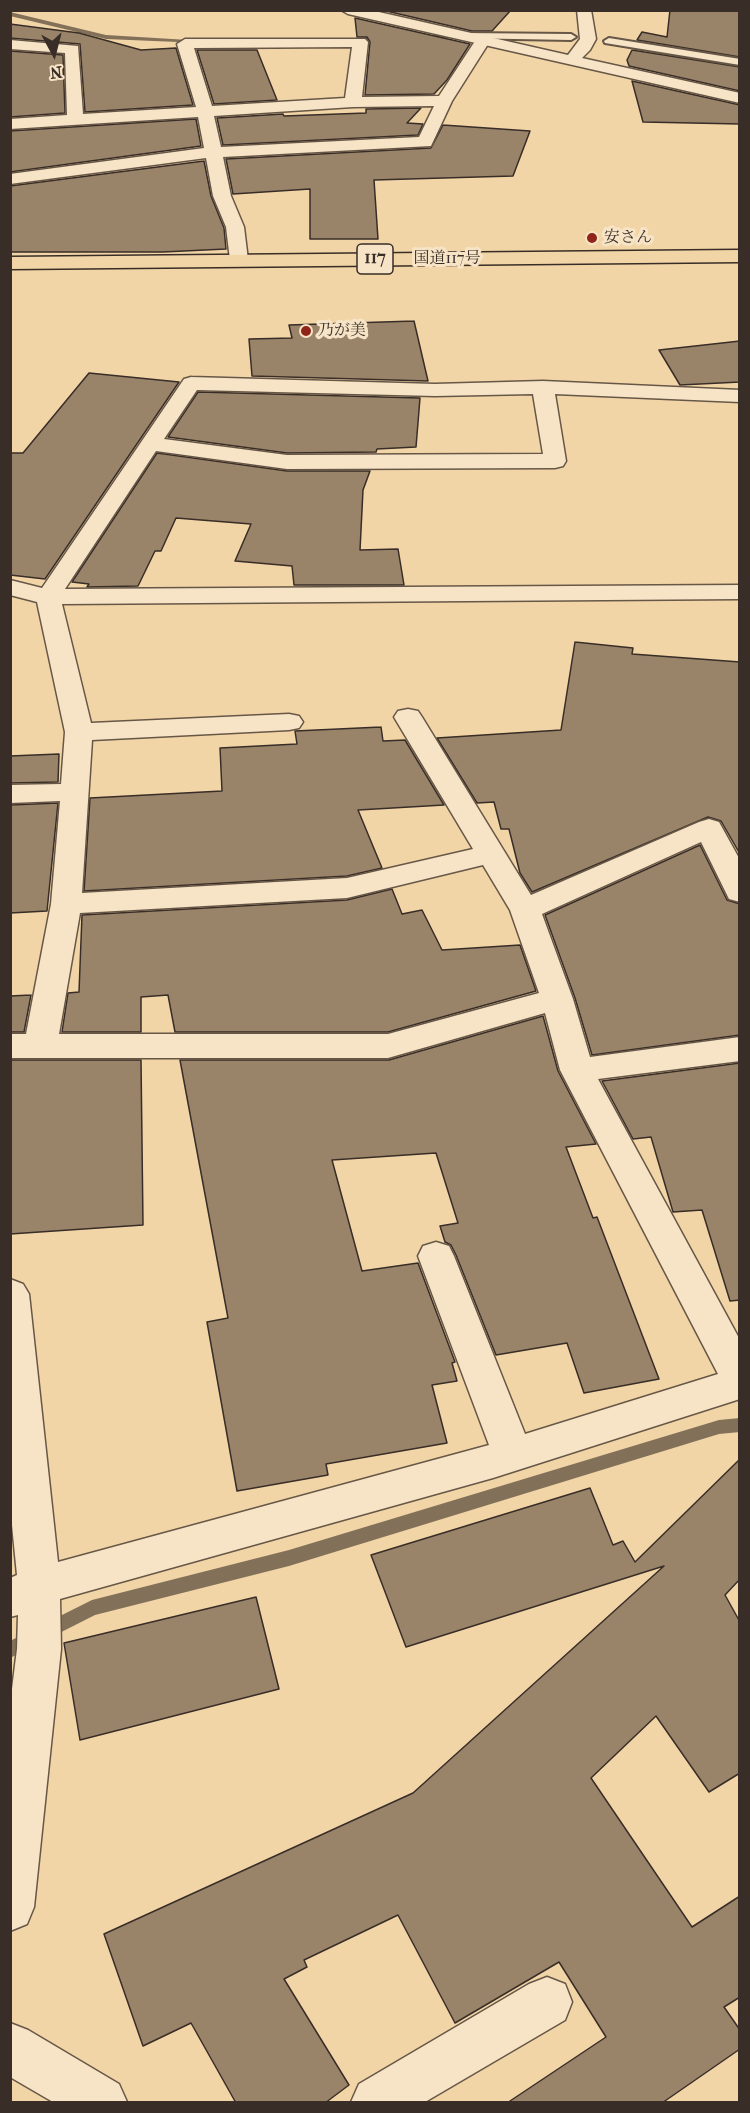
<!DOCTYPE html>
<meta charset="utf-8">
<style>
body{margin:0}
#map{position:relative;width:750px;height:2113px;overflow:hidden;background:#f2d5a7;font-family:"IM FELL French Canon",serif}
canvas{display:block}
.frame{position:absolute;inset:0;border:12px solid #392d27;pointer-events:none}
.north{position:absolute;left:24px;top:24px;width:60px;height:60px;-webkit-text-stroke:4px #f7e4c6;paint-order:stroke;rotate:173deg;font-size:16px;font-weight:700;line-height:24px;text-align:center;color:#392d27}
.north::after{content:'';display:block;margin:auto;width:21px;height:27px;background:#392d27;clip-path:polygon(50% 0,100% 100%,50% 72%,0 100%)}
</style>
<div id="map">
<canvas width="750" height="2113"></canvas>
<div class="frame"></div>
<div class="north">N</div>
</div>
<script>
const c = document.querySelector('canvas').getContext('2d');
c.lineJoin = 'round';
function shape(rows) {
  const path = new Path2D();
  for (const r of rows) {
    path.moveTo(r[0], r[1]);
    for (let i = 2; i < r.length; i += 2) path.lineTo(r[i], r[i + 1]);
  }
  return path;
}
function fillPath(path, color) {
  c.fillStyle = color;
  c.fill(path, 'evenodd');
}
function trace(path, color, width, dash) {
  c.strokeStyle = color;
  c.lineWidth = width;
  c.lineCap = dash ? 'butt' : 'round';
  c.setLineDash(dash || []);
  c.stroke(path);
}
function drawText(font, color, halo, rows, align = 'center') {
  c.font = font + ' "IM FELL French Canon","Noto Serif JP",serif';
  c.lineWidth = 6;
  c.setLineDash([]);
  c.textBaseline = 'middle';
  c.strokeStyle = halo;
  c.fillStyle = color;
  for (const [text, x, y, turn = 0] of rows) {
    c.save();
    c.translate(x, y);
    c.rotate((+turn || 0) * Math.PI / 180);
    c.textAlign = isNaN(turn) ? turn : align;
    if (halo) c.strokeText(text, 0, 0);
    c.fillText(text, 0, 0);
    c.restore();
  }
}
fillPath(shape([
 [10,12,106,35,205,41,202,43,106,39,10,16,10,12],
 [384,35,386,38,332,43,329,41,384,35],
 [422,35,446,35,449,37,446,39,420,38,422,35],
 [623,44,740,63,740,67,621,47,623,44],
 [740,1418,740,1432,719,1434,289,1566,95,1615,10,1658,10,1641,92,1600,289,1550,719,1420,740,1418]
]), '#827059');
const building = shape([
 [382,10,511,10,492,31,472,31,382,10],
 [670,10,740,10,740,57,637,40,642,32,667,37,670,10],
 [355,18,470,44,447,80,434,94,365,95,370,42,367,37,357,37,355,18],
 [10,24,79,33,141,50,176,48,193,105,85,112,80,44,10,38,10,24],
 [197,50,257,50,277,100,214,104,197,50],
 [632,50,740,67,740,91,629,66,627,60,632,50],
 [10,51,63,55,65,113,10,117,10,51],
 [632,81,740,105,740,124,643,122,632,81],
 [421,108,407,123,423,124,418,135,223,145,217,118,283,114,284,116,366,113,366,109,421,108],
 [196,119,201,146,10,172,10,131,196,119],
 [443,125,530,131,513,176,374,180,378,239,310,239,310,189,233,194,226,159,431,148,443,125],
 [204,161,211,196,224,228,226,249,163,252,10,252,10,186,204,161],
 [414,321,428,381,252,376,249,339,292,338,289,325,414,321],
 [740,341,740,382,680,385,659,350,740,341],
 [89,373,179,382,45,579,10,575,10,453,23,453,89,373],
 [198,392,420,398,416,447,377,449,376,452,287,453,168,437,198,392],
 [157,453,287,471,370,471,363,490,360,550,398,549,404,585,294,585,292,566,235,561,251,524,176,518,161,551,155,551,138,586,87,587,89,584,72,582,157,453],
 [575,642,633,648,632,654,740,662,740,854,721,821,708,817,532,892,520,873,509,829,501,829,494,802,477,803,437,738,561,730,575,642],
 [381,727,383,741,405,740,444,805,358,810,382,868,347,876,84,891,90,798,222,791,220,748,297,744,295,731,381,727],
 [59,754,58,782,10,783,10,756,59,754],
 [58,803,47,911,10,913,10,805,58,803],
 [700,845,727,900,740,904,740,1035,592,1055,575,998,545,915,700,845],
 [392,889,402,914,422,910,442,950,520,945,536,991,388,1032,175,1032,168,995,141,997,141,1032,62,1032,68,993,79,992,82,915,347,900,392,889],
 [31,995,24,1032,10,1032,10,996,31,995],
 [543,1016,558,1071,596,1144,566,1147,593,1218,597,1217,659,1379,584,1393,567,1343,496,1355,456,1255,451,1245,445,1242,440,1226,458,1223,436,1153,332,1160,362,1271,418,1263,455,1362,452,1363,457,1381,432,1385,447,1443,326,1464,328,1475,237,1491,207,1322,228,1318,180,1060,389,1060,543,1016],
 [10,1060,141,1060,143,1225,10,1234,10,1060],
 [740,1063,740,1300,730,1301,702,1210,673,1212,651,1137,633,1139,602,1081,740,1063],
 [740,1459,740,1579,725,1595,740,1622,740,1773,709,1792,656,1716,591,1778,692,1927,740,1896,740,1997,724,2007,740,2030,740,2049,662,2103,507,2103,606,2037,559,1962,455,2023,398,1915,304,1960,307,1967,284,1979,349,2085,325,2103,236,2103,191,2023,143,2046,104,1934,413,1793,664,1566,406,1647,371,1555,590,1488,613,1545,623,1541,635,1562,740,1459],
 [256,1597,279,1689,80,1740,64,1643,256,1597]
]);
fillPath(building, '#99846a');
trace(building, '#392d27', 1.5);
const service = shape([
 [463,33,571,34,576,37,571,40,459,38,458,36,463,33],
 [609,38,740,59,740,65,605,43,604,41,609,38]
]);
const minor = shape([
 [482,36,490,41,452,101,431,146,223,157,231,196,244,227,248,260,246,264,232,264,230,260,226,227,213,196,206,158,10,184,10,174,204,148,198,117,10,129,10,119,67,115,65,53,10,49,10,40,78,46,83,114,196,107,177,44,185,39,365,39,368,42,362,97,439,96,477,38,482,36],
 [352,47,345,98,212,106,194,48,352,47],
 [434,106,419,137,221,147,214,116,353,107,434,106],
 [191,377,435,384,543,381,740,390,740,402,555,394,566,461,563,466,555,468,287,469,156,451,65,589,740,585,740,599,62,604,91,723,289,714,299,716,303,722,299,728,289,730,92,740,82,893,347,878,473,849,394,717,398,711,408,709,418,711,422,717,531,895,699,822,709,819,719,822,740,860,740,902,729,899,701,842,542,914,573,999,590,1057,740,1037,740,1061,598,1079,740,1340,740,1399,493,1478,60,1599,61,1649,34,1907,27,1924,10,1931,10,1705,17,1649,18,1615,10,1617,10,1578,17,1575,10,1505,10,1279,23,1284,29,1294,58,1562,489,1445,418,1256,423,1246,436,1242,449,1246,454,1256,525,1434,718,1374,560,1070,545,1013,388,1058,10,1058,10,1034,26,1034,51,904,60,801,10,803,10,785,61,784,65,732,37,602,10,595,10,580,42,588,184,379,191,377],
 [197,390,435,396,533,394,543,454,287,455,164,439,197,390],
 [483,865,510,910,539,993,388,1034,59,1034,80,913,347,898,483,865],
 [547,1977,565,1984,572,2002,565,2020,425,2102,351,2102,359,2084,529,1984,547,1977],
 [10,2023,28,2030,119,2084,127,2102,53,2102,10,2077,10,2023]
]);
const tertiary = shape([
 [341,10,370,10,568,55,580,39,577,10,591,10,596,39,590,50,582,58,740,93,740,103,348,14,341,10]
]);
const trunk = shape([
 [740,250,740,262,10,269,10,257,740,250]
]);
trace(service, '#675747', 4);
trace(minor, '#675747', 3);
trace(tertiary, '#675747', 3);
trace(trunk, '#392d27', 3);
fillPath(service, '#f7e4c6');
fillPath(minor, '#f7e4c6');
fillPath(tertiary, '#f7e4c6');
fillPath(trunk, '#f2d5a7');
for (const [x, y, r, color] of [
 [592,238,6,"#8f2418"],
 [306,331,6,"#8f2418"]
]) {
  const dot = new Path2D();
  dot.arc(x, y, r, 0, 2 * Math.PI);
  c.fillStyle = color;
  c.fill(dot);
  trace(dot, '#f7e4c6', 2);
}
drawText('16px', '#392d27', '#f7e4c6', [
 ["安さん",604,238],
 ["乃が美",318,331]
], 'left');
drawText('16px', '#392d27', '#f7e4c6', [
 ["国道117号",447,259]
]);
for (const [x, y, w] of [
 [375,259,36]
]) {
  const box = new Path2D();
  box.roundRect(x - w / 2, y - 15, w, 30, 4.5);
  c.fillStyle = '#f7e4c6';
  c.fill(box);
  trace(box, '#392d27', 1.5);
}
drawText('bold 18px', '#392d27', null, [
 ["117",375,259]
]);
</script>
